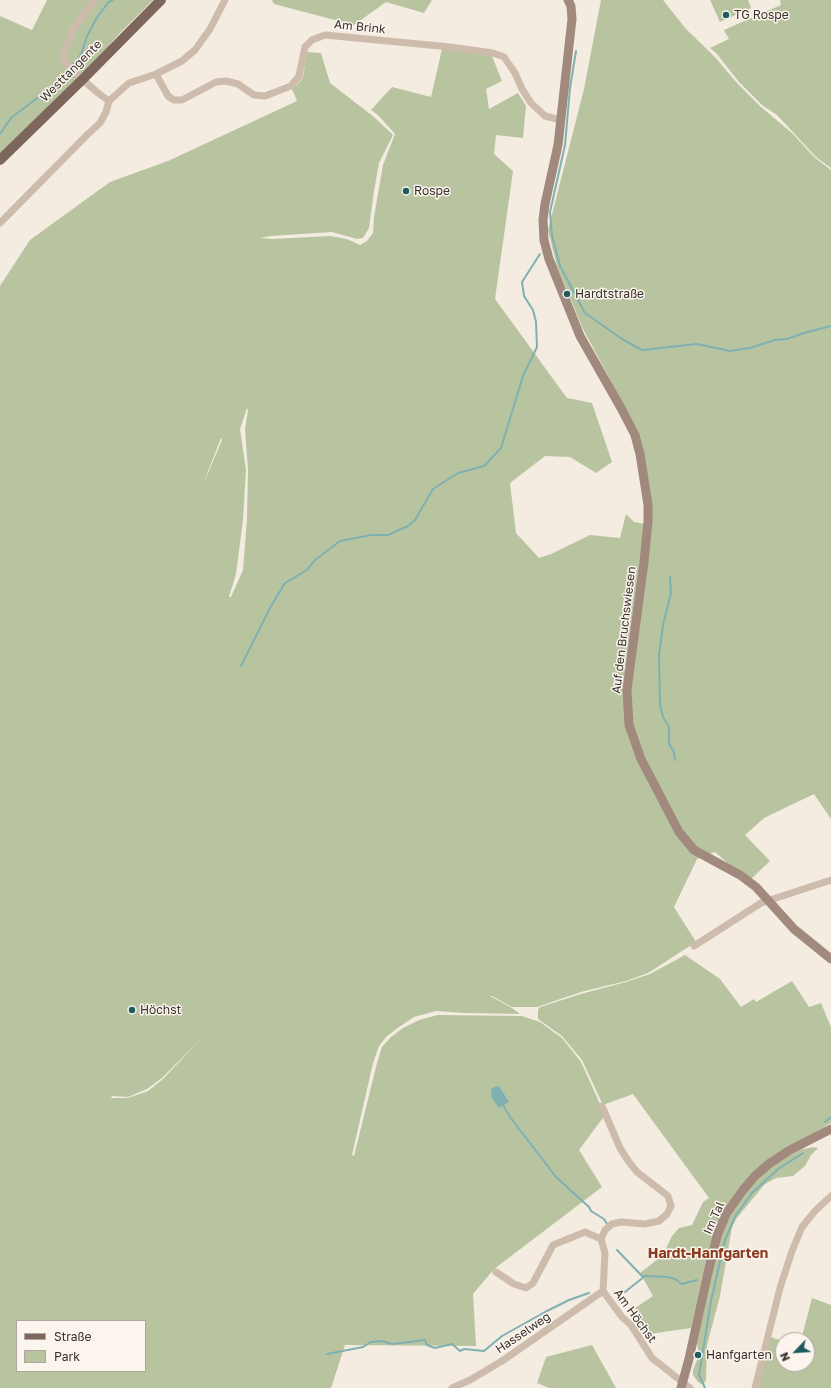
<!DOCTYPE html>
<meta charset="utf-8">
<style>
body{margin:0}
#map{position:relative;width:831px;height:1388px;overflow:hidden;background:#f4ebe1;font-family:"Golos Text",sans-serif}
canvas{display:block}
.legend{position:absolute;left:16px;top:1320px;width:130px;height:52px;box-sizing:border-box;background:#fbf5ee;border:1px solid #aea6a0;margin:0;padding:5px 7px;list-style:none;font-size:12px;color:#3b302b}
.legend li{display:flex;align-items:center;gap:8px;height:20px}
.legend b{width:20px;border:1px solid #aea6a0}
.north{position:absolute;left:775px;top:1332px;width:40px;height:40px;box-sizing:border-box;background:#fbf5ee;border:1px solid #aea6a0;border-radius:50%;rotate:245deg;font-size:11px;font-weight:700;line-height:16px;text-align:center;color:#3b302b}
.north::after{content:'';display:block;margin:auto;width:14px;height:18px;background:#1f5a5e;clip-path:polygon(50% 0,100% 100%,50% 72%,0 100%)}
</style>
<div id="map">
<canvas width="831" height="1388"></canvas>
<ul class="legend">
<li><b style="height:5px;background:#7d675c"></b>Straße</li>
<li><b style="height:11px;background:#b8c4a0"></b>Park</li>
</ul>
<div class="north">N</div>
</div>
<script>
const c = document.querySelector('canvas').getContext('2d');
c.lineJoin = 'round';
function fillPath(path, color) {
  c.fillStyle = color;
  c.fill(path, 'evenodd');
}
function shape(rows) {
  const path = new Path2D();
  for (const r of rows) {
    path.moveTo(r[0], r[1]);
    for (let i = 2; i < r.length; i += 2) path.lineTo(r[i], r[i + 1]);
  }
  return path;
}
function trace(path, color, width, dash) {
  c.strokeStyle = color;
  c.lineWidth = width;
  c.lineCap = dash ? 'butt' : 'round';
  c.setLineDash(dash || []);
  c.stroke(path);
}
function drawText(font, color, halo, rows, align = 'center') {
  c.font = font + ' "Golos Text",sans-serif';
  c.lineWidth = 3;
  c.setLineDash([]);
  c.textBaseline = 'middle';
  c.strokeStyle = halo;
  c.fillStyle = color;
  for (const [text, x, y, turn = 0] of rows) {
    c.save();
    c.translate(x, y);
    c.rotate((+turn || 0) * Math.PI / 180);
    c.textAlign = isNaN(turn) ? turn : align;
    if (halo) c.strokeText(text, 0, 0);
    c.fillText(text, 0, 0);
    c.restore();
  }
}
fillPath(shape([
 [47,0,153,0,119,34,81,77,0,157,0,16,32,30],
 [272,0,432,0,424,13,386,2,354,25,274,4],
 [601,0,663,0,686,29,714,56,737,83,761,107,793,134,814,157,831,170,831,819,814,794,764,818,745,835,770,861,751,879,732,867,715,852,697,859,674,907,696,942,648,973,626,981,581,992,537,1007,512,1007,492,996,490,996,512,1008,520,1014,464,1013,436,1011,414,1017,399,1027,386,1037,379,1046,373,1063,352,1155,354,1156,377,1063,382,1047,391,1037,403,1028,419,1020,438,1015,522,1016,540,1022,562,1038,581,1062,605,1115,579,1150,602,1187,494,1269,473,1294,476,1346,345,1345,331,1388,0,1388,0,286,30,240,110,182,168,161,297,101,292,89,298,84,303,77,307,52,321,53,330,83,374,117,393,135,379,163,374,191,369,228,363,238,357,239,332,232,271,236,260,238,272,239,330,236,347,239,360,245,367,241,373,233,374,217,383,165,395,134,379,116,371,110,392,87,431,97,442,49,492,56,502,81,486,89,489,109,518,93,526,106,523,138,496,135,494,154,513,171,495,299,567,398,592,403,612,462,596,473,570,457,545,456,510,483,516,533,539,558,551,554,590,535,620,538,626,514,634,522,651,525,645,463,611,381,582,327,557,266,548,230,584,89],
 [247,408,248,410,245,429,248,470,247,519,243,570,231,597,229,597,236,574,243,520,246,470,240,429],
 [221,438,222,440,205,480,205,479],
 [201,1039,163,1079,148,1091,128,1098,111,1098,112,1096,128,1097,147,1089,162,1078],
 [17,1321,145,1321,145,1371,17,1371],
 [710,0,748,0,751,8,720,22],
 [780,0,831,0,831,168,816,157,777,115,762,105,739,82,717,54,710,48,729,39,724,30,781,5],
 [685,955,720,979,741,1007,754,999,756,1002,792,981,809,1007,821,1003,831,1027,831,1123,768,1160,745,1192,757,1180,775,1164,799,1150,813,1147,818,1148,811,1155,805,1166,793,1176,776,1178,765,1184,736,1219,732,1227,720,1296,707,1345,706,1380,703,1385,698,1382,693,1375,693,1370,699,1355,696,1336,703,1273,691,1328,643,1335,635,1322,640,1314,635,1308,653,1296,640,1273,663,1255,672,1236,679,1228,692,1225,703,1202,709,1198,633,1094,603,1105,582,1060,562,1036,538,1019,538,1010,540,1007,581,994,626,982,650,974],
 [812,1298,831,1305,831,1388,758,1388,770,1337,783,1341,783,1364,807,1364,807,1340,801,1340],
 [592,1345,616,1388,549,1388,537,1383,546,1357]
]), '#b8c4a0');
fillPath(shape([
 [499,1086,509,1102,499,1108,492,1098,491,1089,494,1087]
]), '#7fb0b2');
trace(shape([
 [576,51,570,88,565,145,550,212,552,236,560,266,585,313,622,339,642,350,697,344,730,351,750,348,775,340,787,339,804,333,831,326],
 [0,134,11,118,53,86,79,58,82,52,87,36,98,16,108,3,113,0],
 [670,577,671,593,663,625,659,655,660,704,663,717,669,727,669,744,674,752,675,760],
 [241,666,271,606,285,583,307,570,314,561,340,541,371,535,388,535,408,526,415,520,433,489,458,473,484,466,501,448,523,376,537,347,536,322,533,310,524,296,522,282,540,254],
 [503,1105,510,1117,556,1177,589,1207,591,1211,604,1219,607,1224],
 [825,1122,831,1117],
 [617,1250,643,1277],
 [614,1292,625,1292,645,1276,668,1277,675,1279,682,1284,697,1280],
 [327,1354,363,1347,371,1342,382,1341,392,1344,425,1340,427,1345,435,1348,452,1344,460,1351,464,1349,484,1351,502,1336,545,1312,569,1300,589,1293],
 [705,1388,699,1375,711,1301,725,1240,736,1215,752,1193,778,1169,803,1153]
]), '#7fb0b2', 2);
trace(shape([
 [94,0,73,29,63,54,64,60,74,72,98,93,109,101,129,83,156,74,182,61,195,50,210,29,225,0],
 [156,74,168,96,174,100,182,100,216,82,226,81,238,84,254,95,265,96,291,86,299,76,305,47,312,40,325,35,450,47,493,53,504,57,515,73,522,89,531,103,545,116,561,120],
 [0,223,88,134,100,123,106,112,109,101],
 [694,946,761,903,831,880],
 [602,1106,620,1148,629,1162,637,1172,668,1196,671,1206,667,1214,659,1221,645,1224,621,1222,612,1224,605,1230,601,1239,605,1253,603,1291,622,1317,631,1325,652,1358,690,1388],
 [496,1272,514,1284,526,1288,533,1283,553,1245,585,1232,601,1239],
 [452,1388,470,1380,502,1361,603,1291],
 [755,1388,780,1288,792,1251,802,1227,815,1211,831,1196]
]), '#cdbbac', 7);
trace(shape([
 [568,0,571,6,572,19,558,145,545,204,543,220,544,240,549,259,580,336,621,408,635,435,640,454,648,505,648,522,644,562,627,690,629,725,641,759,679,832,694,850,740,875,756,887,794,929,831,959],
 [681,1388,689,1359,706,1281,717,1236,726,1214,743,1190,755,1176,770,1163,790,1150,831,1129]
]), '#a18a7d', 9);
trace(shape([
 [0,160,83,79,161,0]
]), '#7d675c', 10);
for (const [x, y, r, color] of [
 [726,15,4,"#1f5a5e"],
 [406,191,4,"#1f5a5e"],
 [567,294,4,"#1f5a5e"],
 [132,1010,4,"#1f5a5e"],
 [698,1355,4,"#1f5a5e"]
]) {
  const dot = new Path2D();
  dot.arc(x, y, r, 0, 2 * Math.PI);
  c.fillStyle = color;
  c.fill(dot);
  trace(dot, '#fbf5ee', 1.5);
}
drawText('12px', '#3b302b', '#fbf5ee', [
 ["TG Rospe",734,15],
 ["Rospe",414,191],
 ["Hardtstraße",575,294],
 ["Höchst",140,1010],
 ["Hanfgarten",706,1355]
], 'left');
drawText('12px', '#3b302b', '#fbf5ee', [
 ["Am Brink",360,27,6],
 ["Westtangente",71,71,-45],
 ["Auf den Bruchswiesen",624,630,-83],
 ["Im Tal",714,1218,-66],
 ["Am Höchst",635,1316,54],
 ["Hasselweg",523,1333,-34]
]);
drawText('bold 14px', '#8c3b22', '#fbf5ee', [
 ["Hardt-Hanfgarten",708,1254]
]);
</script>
